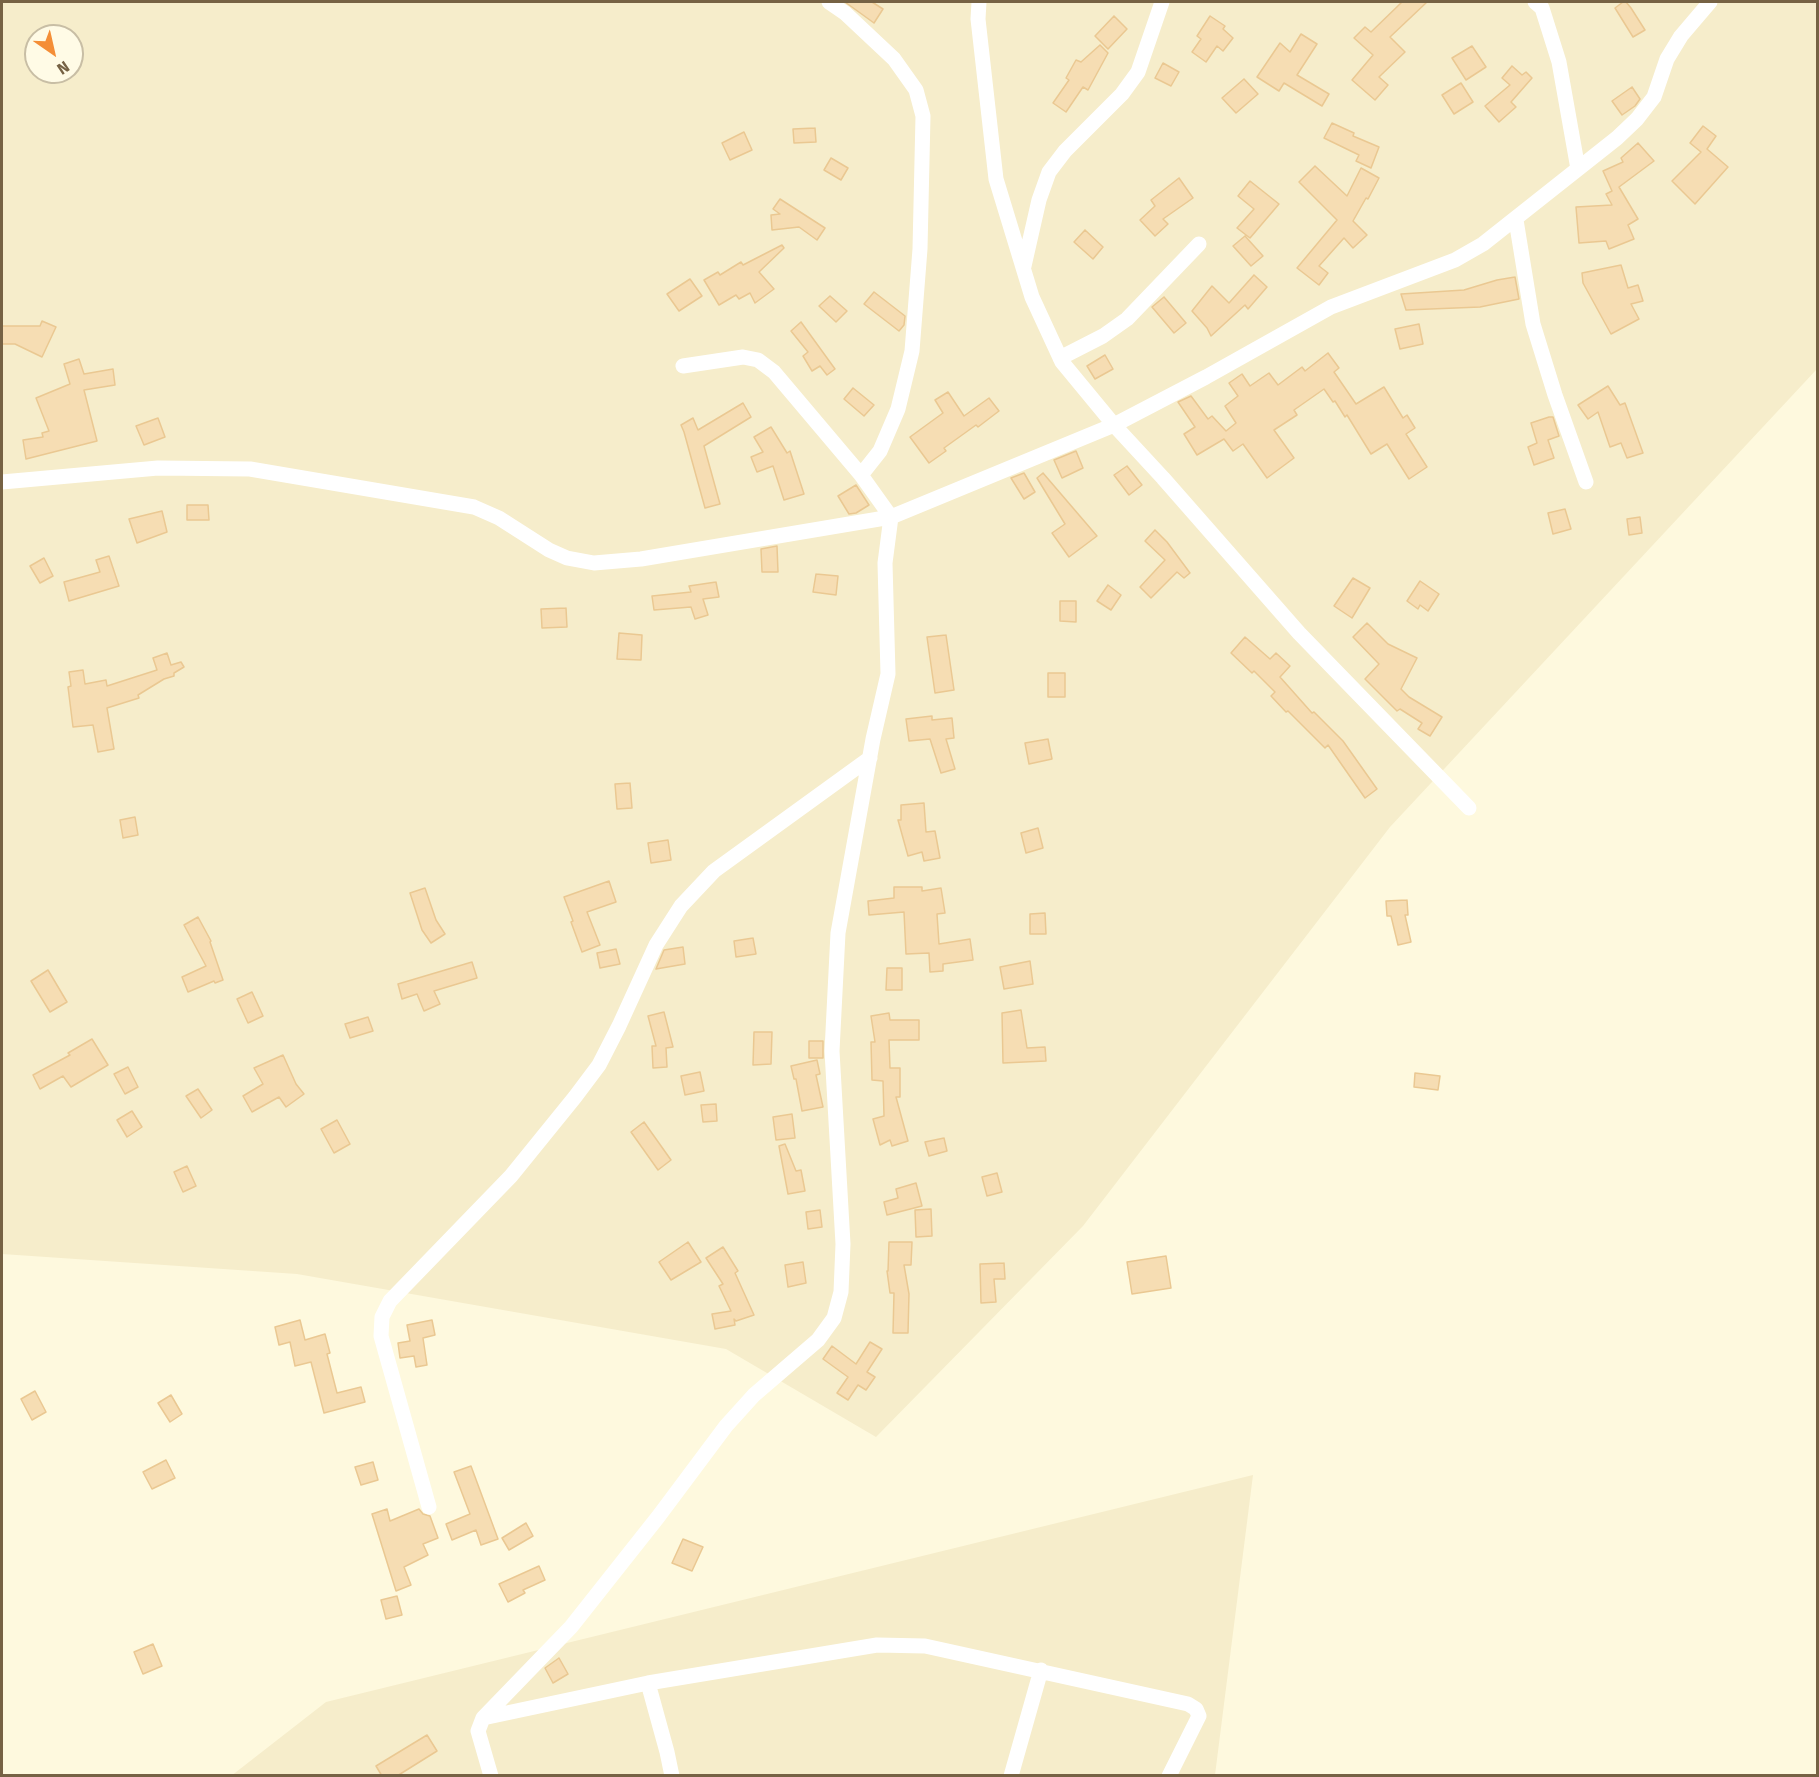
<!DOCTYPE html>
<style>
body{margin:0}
#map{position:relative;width:1819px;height:1777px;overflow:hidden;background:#fef9de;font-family:"Fira Sans",sans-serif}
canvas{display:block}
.frame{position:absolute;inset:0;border:3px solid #766244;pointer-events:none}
.north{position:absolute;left:24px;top:24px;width:60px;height:60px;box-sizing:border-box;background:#fffbe6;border:2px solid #c8bea5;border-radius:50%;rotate:146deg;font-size:16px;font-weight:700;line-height:24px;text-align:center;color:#766244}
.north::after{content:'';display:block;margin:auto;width:21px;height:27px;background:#f48e37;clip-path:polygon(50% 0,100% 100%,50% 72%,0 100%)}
</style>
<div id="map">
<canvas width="1819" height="1777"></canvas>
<div class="frame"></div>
<div class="north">N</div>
</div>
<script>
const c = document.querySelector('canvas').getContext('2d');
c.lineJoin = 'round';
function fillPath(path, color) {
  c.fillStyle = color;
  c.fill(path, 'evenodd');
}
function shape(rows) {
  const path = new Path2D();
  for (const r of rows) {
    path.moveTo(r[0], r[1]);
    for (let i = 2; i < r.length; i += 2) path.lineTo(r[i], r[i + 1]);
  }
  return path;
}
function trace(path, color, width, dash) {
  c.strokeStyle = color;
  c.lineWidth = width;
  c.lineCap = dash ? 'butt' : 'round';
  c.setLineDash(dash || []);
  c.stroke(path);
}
fillPath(shape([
 [2,2,1817,2,1817,369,1390,827,1083,1226,876,1437,726,1349,297,1274,2,1254],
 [36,36,72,36,72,72,36,72],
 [1253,1475,1215,1775,231,1776,326,1702]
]), '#f6edcb');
const building = shape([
 [845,2,872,2,883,9,874,23,845,2],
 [1402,2,1427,2,1390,37,1405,52,1379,77,1388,85,1375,100,1352,80,1373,55,1354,38,1365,27,1371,32,1402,2],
 [1623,2,1626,2,1631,8,1645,30,1633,37,1615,8,1623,2],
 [1114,16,1127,29,1108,49,1095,36,1114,16],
 [1210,16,1225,26,1223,29,1233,38,1223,51,1217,46,1206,62,1192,52,1201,39,1197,36,1210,16],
 [1301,34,1317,44,1297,75,1329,94,1322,106,1284,83,1279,91,1257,77,1280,43,1290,52,1301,34],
 [1100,45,1108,53,1088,90,1083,87,1066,112,1053,103,1069,80,1066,78,1076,60,1081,62,1100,45],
 [1472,46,1486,67,1466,80,1452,58,1472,46],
 [1163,63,1179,72,1171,86,1155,78,1163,63],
 [1512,66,1522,75,1526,72,1532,78,1511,102,1516,107,1499,122,1485,106,1510,85,1502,78,1512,66],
 [1244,79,1258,94,1236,113,1222,98,1244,79],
 [1461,83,1473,102,1454,114,1442,95,1461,83],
 [1632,87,1640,99,1635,106,1622,115,1612,101,1632,87],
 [1332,123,1354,133,1353,136,1379,147,1371,168,1356,161,1359,155,1324,138,1332,123],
 [1703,126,1716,136,1707,149,1728,167,1695,204,1672,181,1701,152,1690,143,1703,126],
 [815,128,816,142,794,143,793,129,815,128],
 [744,132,752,150,730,160,722,143,744,132],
 [1638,143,1654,161,1619,187,1638,219,1628,225,1634,239,1609,249,1606,241,1579,243,1576,207,1612,205,1606,194,1612,191,1603,171,1623,162,1621,158,1638,143],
 [831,158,848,168,841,180,824,170,831,158],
 [1315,166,1347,196,1361,168,1379,178,1368,199,1366,198,1353,221,1367,235,1353,248,1344,238,1319,266,1328,273,1319,285,1297,268,1337,220,1299,182,1315,166],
 [1179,178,1193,198,1163,219,1168,224,1155,236,1140,220,1155,206,1151,200,1179,178],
 [1250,181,1279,204,1250,238,1237,228,1254,209,1238,196,1250,181],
 [780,199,825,228,817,240,799,227,772,230,771,215,780,214,773,209,780,199],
 [1085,230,1103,247,1093,259,1074,242,1085,230],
 [1245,236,1263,256,1251,266,1233,246,1245,236],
 [782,245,784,248,759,272,774,289,755,303,750,293,739,299,736,295,719,305,704,280,718,272,720,275,741,262,743,265,782,245],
 [1621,265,1628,288,1638,285,1643,301,1631,304,1639,319,1611,334,1583,283,1582,273,1621,265],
 [1254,275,1267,287,1248,309,1245,305,1211,336,1207,328,1192,311,1212,286,1229,303,1254,275],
 [1515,277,1519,299,1480,307,1406,310,1401,294,1464,290,1497,280,1515,277],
 [690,279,702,296,679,311,667,294,690,279],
 [874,292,905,316,904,325,899,331,864,304,874,292],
 [830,296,847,311,836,322,819,306,830,296],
 [1164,297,1186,323,1174,333,1152,307,1164,297],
 [42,321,56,327,42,357,15,344,2,344,2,326,40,326,42,321],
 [801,322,835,369,827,375,820,366,812,371,803,356,808,352,791,331,801,322],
 [1419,324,1423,344,1400,349,1395,329,1419,324],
 [1328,353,1339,368,1334,372,1356,404,1384,387,1403,418,1407,415,1415,428,1406,434,1427,467,1409,479,1387,444,1371,454,1347,415,1345,417,1335,401,1333,402,1324,389,1294,410,1297,415,1274,430,1294,458,1267,478,1243,444,1233,451,1224,439,1197,455,1184,434,1195,427,1178,402,1191,396,1208,419,1212,416,1226,431,1236,423,1225,406,1238,396,1229,383,1242,374,1250,386,1269,373,1278,385,1302,367,1305,371,1328,353],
 [1105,355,1113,369,1095,379,1087,366,1105,355],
 [79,359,84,374,113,369,115,385,84,390,97,441,26,459,23,440,43,437,42,433,49,431,36,398,70,384,64,364,79,359],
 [1608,386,1620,405,1625,403,1643,453,1627,458,1621,443,1610,447,1598,412,1588,419,1578,405,1608,386],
 [853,388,874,405,864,416,844,399,853,388],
 [948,392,964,416,989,398,999,411,978,427,976,425,944,448,946,451,929,463,910,437,943,413,935,400,948,392],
 [743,403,751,417,704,446,720,504,705,508,684,432,681,425,693,418,698,430,743,403],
 [1549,417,1553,417,1559,436,1548,440,1554,458,1534,465,1528,447,1537,443,1531,423,1549,417],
 [158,418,165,437,144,445,136,426,158,418],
 [771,427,787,453,790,451,804,494,784,500,773,466,757,472,751,457,763,452,754,437,771,427],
 [1076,451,1083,468,1062,478,1054,460,1076,451],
 [1127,466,1142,485,1129,495,1114,475,1127,466],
 [1024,473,1035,492,1024,499,1011,478,1024,473],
 [1043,473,1097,536,1069,557,1052,533,1065,524,1037,478,1043,473],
 [856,485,869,505,856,513,849,514,838,496,856,485],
 [187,505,208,505,209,520,187,520,187,505],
 [1565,509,1571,529,1553,534,1548,513,1565,509],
 [162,511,167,532,137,543,129,519,162,511],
 [1640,517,1642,533,1629,535,1627,519,1640,517],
 [1155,530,1167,542,1190,573,1184,578,1177,572,1151,598,1140,587,1165,560,1145,541,1155,530],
 [777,546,778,572,762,572,761,549,777,546],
 [109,556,119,586,69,601,64,582,100,572,96,560,109,556],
 [44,558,53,576,40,583,30,566,44,558],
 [816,574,838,576,836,595,813,592,816,574],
 [1353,578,1370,588,1352,618,1334,606,1353,578],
 [1420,581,1439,594,1428,611,1420,605,1418,609,1407,601,1420,581],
 [716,582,719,597,703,599,708,615,695,619,691,607,654,610,652,596,691,592,689,586,716,582],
 [1108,585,1121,595,1111,610,1097,601,1108,585],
 [1060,601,1076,601,1076,622,1060,621,1060,601],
 [566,608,567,627,542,628,541,609,566,608],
 [1367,623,1388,644,1417,658,1401,689,1409,697,1442,717,1430,736,1418,729,1422,723,1400,709,1397,711,1365,679,1379,664,1353,637,1367,623],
 [619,633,642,635,641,660,617,659,619,633],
 [946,635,954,690,935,693,927,637,946,635],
 [1245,637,1270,659,1276,653,1290,666,1280,677,1312,713,1314,712,1343,741,1377,789,1365,798,1328,745,1325,748,1288,711,1286,712,1271,696,1275,692,1254,671,1252,673,1231,653,1245,637],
 [167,653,171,665,181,662,184,667,174,673,174,676,164,679,138,695,139,698,107,708,114,749,98,752,93,725,73,727,68,687,71,686,69,672,83,670,85,684,106,680,107,686,157,670,153,658,167,653],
 [1048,673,1065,673,1065,697,1048,697,1048,673],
 [932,716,932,720,952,718,954,738,946,739,955,769,941,773,930,739,909,741,906,719,932,716],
 [1048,739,1052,759,1029,764,1025,743,1048,739],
 [630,783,632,808,617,809,615,784,630,783],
 [924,803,926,832,935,831,940,858,924,861,922,852,908,856,898,820,901,820,901,805,924,803],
 [135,817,138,835,123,838,120,820,135,817],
 [1038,828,1043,848,1026,853,1021,833,1038,828],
 [668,840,671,860,651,863,648,843,668,840],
 [609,881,616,902,587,912,600,945,582,952,571,922,573,921,564,897,609,881],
 [894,887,922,887,922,891,941,888,945,913,937,914,939,944,970,939,973,960,943,964,943,971,930,972,929,953,906,954,904,912,869,915,868,901,894,898,894,887],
 [425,888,436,920,445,934,431,943,422,930,410,893,425,888],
 [1407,900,1408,915,1405,915,1411,942,1398,945,1391,916,1387,916,1386,901,1407,900],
 [1045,913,1046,934,1030,934,1030,914,1045,913],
 [198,917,211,941,210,942,223,980,215,983,214,981,188,992,182,977,206,966,184,925,198,917],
 [753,938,756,954,736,957,734,941,753,938],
 [683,947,685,964,656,969,664,950,683,947],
 [616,949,620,964,600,968,597,953,616,949],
 [1030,961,1033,984,1004,989,1000,967,1030,961],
 [472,962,477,978,434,991,440,1004,424,1011,417,994,402,999,398,984,472,962],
 [887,968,902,968,902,990,886,990,887,968],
 [48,970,67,1002,50,1012,31,981,48,970],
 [252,992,263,1016,248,1023,237,999,252,992],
 [1021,1010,1027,1048,1045,1047,1046,1061,1003,1063,1002,1013,1021,1010],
 [664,1012,673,1047,666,1048,667,1067,653,1068,652,1046,656,1046,648,1016,664,1012],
 [889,1013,890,1020,919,1020,919,1040,889,1040,890,1068,900,1068,900,1097,896,1097,908,1141,892,1146,890,1140,880,1145,873,1119,884,1116,883,1081,872,1080,871,1042,875,1042,871,1016,889,1013],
 [368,1017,373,1031,350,1038,345,1024,368,1017],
 [754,1032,772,1032,771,1064,753,1065,754,1032],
 [92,1039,108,1065,71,1087,63,1076,40,1089,33,1075,70,1055,68,1053,92,1039],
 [809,1041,823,1041,823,1058,809,1058,809,1041],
 [283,1055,296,1084,304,1094,286,1107,279,1097,252,1112,243,1096,263,1084,254,1068,283,1055],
 [817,1060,820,1074,816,1075,823,1107,802,1111,796,1079,794,1079,791,1066,817,1060],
 [128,1067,138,1087,125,1094,114,1074,128,1067],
 [700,1072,704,1091,685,1095,681,1076,700,1072],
 [1415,1073,1440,1076,1438,1090,1414,1087,1415,1073],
 [198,1089,212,1110,201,1118,186,1096,198,1089],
 [716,1104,717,1121,703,1122,701,1105,716,1104],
 [132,1111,142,1127,127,1137,117,1120,132,1111],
 [792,1114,795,1138,776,1140,773,1117,792,1114],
 [337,1120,350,1144,334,1153,321,1129,337,1120],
 [644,1122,671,1160,658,1170,631,1132,644,1122],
 [944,1138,947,1151,929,1156,925,1142,944,1138],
 [785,1144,796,1171,801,1170,805,1191,788,1194,779,1146,785,1144],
 [187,1166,196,1186,183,1192,174,1172,187,1166],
 [997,1173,1002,1192,987,1196,982,1177,997,1173],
 [916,1183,922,1206,887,1215,884,1202,898,1198,896,1189,916,1183],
 [931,1209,932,1236,916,1237,915,1210,931,1209],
 [820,1210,822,1227,808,1229,806,1212,820,1210],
 [688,1242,701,1262,671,1280,659,1262,688,1242],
 [889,1242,912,1242,911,1265,904,1265,909,1294,908,1333,893,1333,894,1293,890,1293,887,1271,888,1271,889,1242],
 [723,1247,738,1271,735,1273,754,1315,736,1321,734,1319,735,1325,715,1329,712,1314,731,1311,719,1286,723,1284,706,1258,723,1247],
 [1166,1256,1171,1288,1132,1294,1127,1262,1166,1256],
 [803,1262,806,1283,788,1287,785,1265,803,1262],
 [1004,1263,1005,1279,994,1279,996,1302,981,1303,980,1264,1004,1263],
 [300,1320,305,1340,325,1334,330,1353,327,1354,337,1393,361,1387,365,1402,324,1413,311,1362,295,1366,290,1342,279,1345,275,1327,300,1320],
 [432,1320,435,1335,423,1338,427,1365,416,1367,414,1356,400,1358,398,1343,410,1341,407,1325,432,1320],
 [870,1342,882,1349,867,1372,875,1377,866,1390,858,1385,848,1400,837,1393,848,1377,823,1359,832,1346,856,1364,870,1342],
 [35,1391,46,1412,32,1420,21,1399,35,1391],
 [171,1395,182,1414,170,1422,158,1403,171,1395],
 [166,1460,175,1478,152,1489,143,1472,166,1460],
 [373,1462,378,1480,361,1485,355,1467,373,1462],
 [471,1466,498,1539,481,1545,476,1530,452,1540,446,1524,470,1514,454,1472,471,1466],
 [387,1509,390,1521,419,1509,423,1514,430,1516,438,1538,423,1544,428,1555,404,1567,411,1585,396,1591,372,1514,387,1509],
 [526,1523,533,1536,509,1550,502,1538,526,1523],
 [683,1539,703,1547,692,1571,672,1563,683,1539],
 [539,1566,545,1580,523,1590,525,1593,508,1602,499,1584,539,1566],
 [397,1596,402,1615,386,1619,381,1600,397,1596],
 [153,1644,162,1666,143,1674,134,1652,153,1644],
 [559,1658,568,1674,553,1683,545,1668,559,1658],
 [427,1735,437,1751,397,1776,382,1776,376,1766,427,1735]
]);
fillPath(building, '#f6ddb3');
trace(building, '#eac892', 1.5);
trace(shape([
 [829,2,845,13,894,59,916,90,923,116,920,249,912,351,898,409,880,451,861,475],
 [979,2,978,19,996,179,1032,297,1062,362,1114,425,1163,478,1299,633,1469,808],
 [1535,2,1542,8,1559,62,1578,169],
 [1516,220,1533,324,1555,395,1586,482],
 [1024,266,1039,200,1049,172,1065,151,1122,94,1138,72,1162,2],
 [1060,358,1103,336,1127,319,1199,244],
 [2,482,158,468,250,469,474,507,499,518,549,550,567,558,594,563,641,559,891,517,1114,425,1206,377,1331,307,1455,260,1483,244,1617,138,1637,119,1654,97,1667,59,1681,36,1710,2],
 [429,1507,381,1336,382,1317,390,1301,511,1176,575,1097,599,1065,619,1026,656,945,681,906,714,871,870,758],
 [648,1683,667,1752,672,1776],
 [483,1718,648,1683,877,1645,925,1646,1188,1704,1196,1709,1199,1716,1169,1776],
 [491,1776,478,1731,483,1718,571,1627,658,1517,726,1426,754,1395,818,1340,834,1318,841,1292,843,1244,832,1051,838,933,873,739,888,674,885,563,891,517,861,475,774,372,758,360,743,357,683,366],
 [1011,1776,1041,1670]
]), '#fff', 15);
</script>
